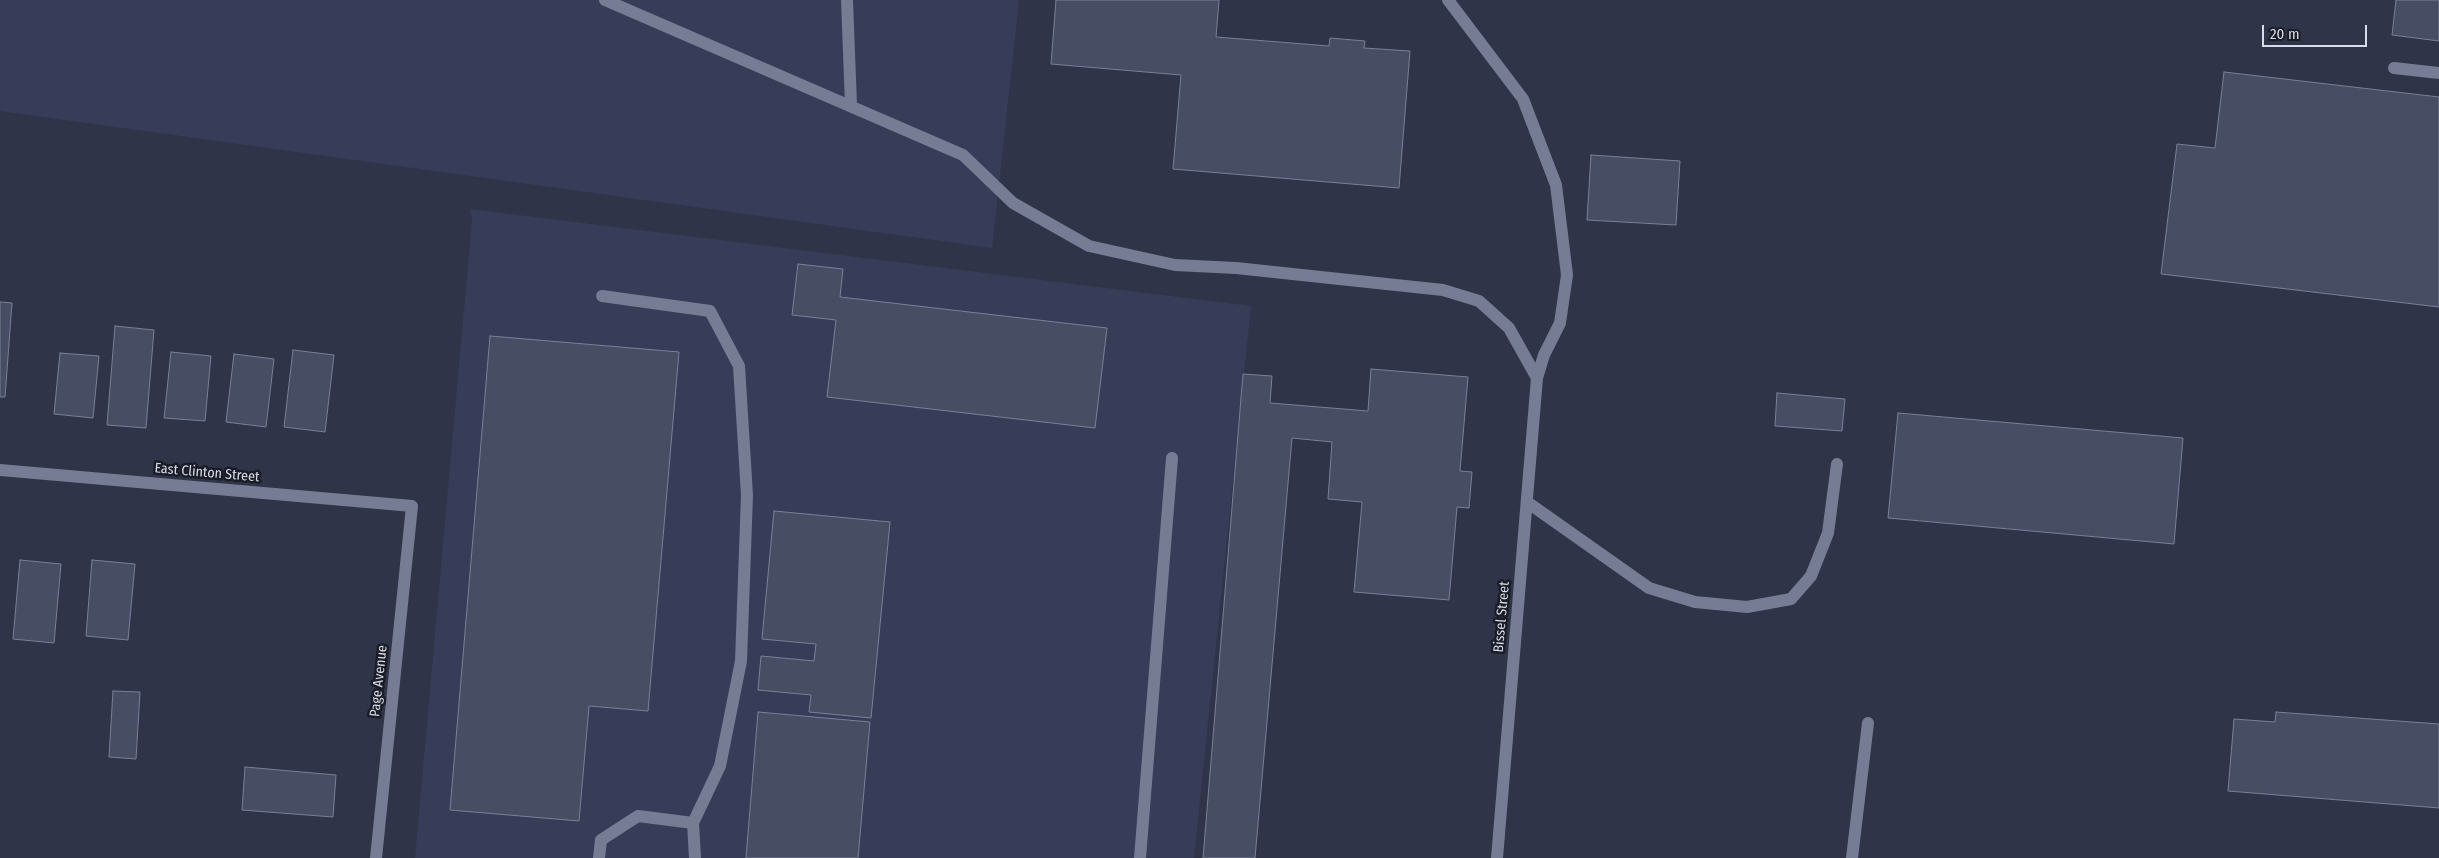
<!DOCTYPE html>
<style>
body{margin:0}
#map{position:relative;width:2439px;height:858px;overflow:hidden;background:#2f3449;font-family:"Fira Sans Condensed",sans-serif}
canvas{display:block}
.scale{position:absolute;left:2262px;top:25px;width:105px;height:22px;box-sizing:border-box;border:2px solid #d8dcea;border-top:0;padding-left:6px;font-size:15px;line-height:18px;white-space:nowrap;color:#d8dcea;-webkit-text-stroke:4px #1a1c26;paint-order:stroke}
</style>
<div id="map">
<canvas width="2439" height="858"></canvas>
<div class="scale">20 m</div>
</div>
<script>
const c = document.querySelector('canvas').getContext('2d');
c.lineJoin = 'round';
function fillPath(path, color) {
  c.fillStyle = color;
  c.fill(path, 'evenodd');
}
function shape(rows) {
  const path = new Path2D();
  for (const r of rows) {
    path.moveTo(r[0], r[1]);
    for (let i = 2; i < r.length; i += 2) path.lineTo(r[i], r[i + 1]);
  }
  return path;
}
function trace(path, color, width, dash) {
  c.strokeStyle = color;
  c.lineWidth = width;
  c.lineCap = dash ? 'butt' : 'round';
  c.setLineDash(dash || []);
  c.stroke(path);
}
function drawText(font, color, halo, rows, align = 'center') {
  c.font = font + ' "Fira Sans Condensed",sans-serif';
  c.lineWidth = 5;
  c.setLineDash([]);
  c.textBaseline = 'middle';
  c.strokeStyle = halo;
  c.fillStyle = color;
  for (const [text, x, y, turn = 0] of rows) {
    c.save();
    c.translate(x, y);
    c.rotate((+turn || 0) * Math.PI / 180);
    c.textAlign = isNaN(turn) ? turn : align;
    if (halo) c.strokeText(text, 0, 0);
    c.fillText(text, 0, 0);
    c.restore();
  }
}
fillPath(shape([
 [0,0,1019,0,992,248,0,111],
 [470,209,1251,306,1194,858,415,858,472,220]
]), '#373d58');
const building = shape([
 [1056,0,1219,0,1216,37,1329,46,1330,38,1365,41,1364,48,1410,51,1399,188,1173,169,1181,75,1051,64,1056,0],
 [2396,0,2439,0,2439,41,2392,35,2396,0],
 [2224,72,2439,97,2439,307,2161,274,2177,144,2215,148,2224,72],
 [1591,155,1680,161,1676,225,1587,220,1591,155],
 [798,264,843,269,840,297,1107,328,1095,428,827,397,836,320,792,315,798,264],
 [0,302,12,303,5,397,0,397,0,302],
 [115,326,154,330,146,428,107,425,115,326],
 [490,336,679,352,648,711,589,706,579,821,450,810,490,336],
 [293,350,334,355,325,432,284,427,293,350],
 [171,352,211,356,205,421,164,418,171,352],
 [60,353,99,356,93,418,54,414,60,353],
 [234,354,274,359,266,427,226,422,234,354],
 [1371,369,1468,377,1460,471,1472,472,1469,508,1457,507,1449,600,1354,592,1362,502,1328,499,1332,442,1292,438,1255,858,1203,858,1243,374,1272,376,1270,403,1368,411,1371,369],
 [1777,393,1845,399,1842,431,1775,426,1777,393],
 [1898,413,2183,438,2174,544,1888,518,1898,413],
 [774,511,890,522,871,718,809,712,811,695,758,690,761,656,814,661,816,644,762,639,774,511],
 [20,560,61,564,54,643,13,639,20,560],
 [92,560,135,564,128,640,86,636,92,560],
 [113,691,140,692,136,759,109,757,113,691],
 [758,712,870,722,858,858,746,858,758,712],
 [2276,712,2439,724,2439,808,2228,791,2234,719,2275,722,2276,712],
 [245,767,336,775,333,817,242,810,245,767]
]);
fillPath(building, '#474d63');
trace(building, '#798098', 1);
trace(shape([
 [605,0,963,155,1013,203,1089,246,1175,265,1236,268,1443,290,1479,301,1509,328,1537,378],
 [847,0,851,105],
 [1448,0,1523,99,1556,185,1567,275,1560,323,1544,355,1537,378,1497,858],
 [2394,68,2439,73],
 [602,296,710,311,739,366,747,495,741,661,720,766,693,823],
 [0,470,412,506,376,858],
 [1527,502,1649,588,1695,602,1747,607,1791,599,1811,576,1828,533,1837,464],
 [599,858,601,840,638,816,693,823,695,858],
 [1140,858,1172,458],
 [1852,858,1868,723]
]), '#757c94', 12);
drawText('14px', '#d8dcea', '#1a1c26', [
 ["East Clinton Street",207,473,5],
 ["Bissel Street",1502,617,-85],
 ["Page Avenue",379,681,-84]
]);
</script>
